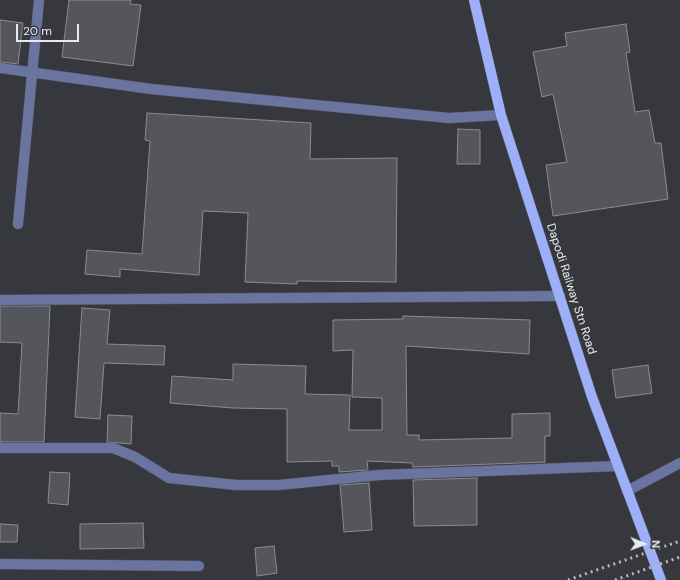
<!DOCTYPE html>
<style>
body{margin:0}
#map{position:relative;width:680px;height:580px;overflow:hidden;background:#36383d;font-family:"DM Sans",sans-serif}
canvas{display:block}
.north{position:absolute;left:624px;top:524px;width:40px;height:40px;-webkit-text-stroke:3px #36383d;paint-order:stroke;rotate:91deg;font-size:11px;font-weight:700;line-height:16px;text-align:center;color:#e9eaee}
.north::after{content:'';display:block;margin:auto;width:14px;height:18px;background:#e9eaee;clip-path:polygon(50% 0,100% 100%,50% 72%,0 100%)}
.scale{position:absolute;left:16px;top:24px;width:63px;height:18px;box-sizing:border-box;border:2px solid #e9eaee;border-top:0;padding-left:5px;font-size:12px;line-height:14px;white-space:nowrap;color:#e9eaee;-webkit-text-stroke:3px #36383d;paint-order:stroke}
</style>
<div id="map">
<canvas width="680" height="580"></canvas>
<div class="north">N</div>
<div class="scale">20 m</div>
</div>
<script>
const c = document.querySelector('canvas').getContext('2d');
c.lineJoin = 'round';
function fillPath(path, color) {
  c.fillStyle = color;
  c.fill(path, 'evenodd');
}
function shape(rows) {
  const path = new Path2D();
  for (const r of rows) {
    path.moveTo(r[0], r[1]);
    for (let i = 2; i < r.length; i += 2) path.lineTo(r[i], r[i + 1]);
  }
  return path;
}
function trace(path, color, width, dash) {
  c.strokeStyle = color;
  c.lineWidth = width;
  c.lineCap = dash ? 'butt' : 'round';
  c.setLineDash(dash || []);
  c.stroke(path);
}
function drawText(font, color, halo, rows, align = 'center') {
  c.font = font + ' "DM Sans",sans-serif';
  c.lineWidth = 3;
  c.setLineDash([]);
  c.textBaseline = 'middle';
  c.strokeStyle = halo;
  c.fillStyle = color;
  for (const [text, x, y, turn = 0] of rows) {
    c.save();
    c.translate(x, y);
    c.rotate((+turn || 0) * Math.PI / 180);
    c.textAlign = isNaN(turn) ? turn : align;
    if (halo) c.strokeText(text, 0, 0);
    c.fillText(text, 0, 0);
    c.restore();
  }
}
const building = shape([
 [69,0,131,0,130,4,141,5,133,66,62,57,69,0],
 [0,20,23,23,18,64,0,62,0,20],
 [626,24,630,52,626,53,635,112,649,110,655,143,661,143,668,199,553,216,546,165,567,162,553,94,542,97,533,52,567,46,565,33,626,24],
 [147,113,311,123,310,159,397,158,396,282,297,281,297,284,245,282,248,213,203,211,199,275,120,269,120,277,85,274,87,250,142,254,150,141,145,140,147,113],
 [458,129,480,130,480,164,457,164,458,129],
 [0,306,50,306,44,442,0,442,0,413,18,414,22,343,0,342,0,306],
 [82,308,110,310,107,344,165,346,164,365,104,363,100,419,75,417,82,308],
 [403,316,530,320,529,354,406,346,407,435,419,435,419,440,512,438,512,414,550,413,550,436,545,436,545,462,413,467,412,463,367,461,368,470,339,472,339,466,332,466,332,461,287,462,287,409,233,408,170,403,172,376,233,380,233,364,306,366,305,394,350,395,349,430,382,430,382,398,352,397,353,350,333,351,333,320,403,319,403,316],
 [648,365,652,393,616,398,612,370,648,365],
 [108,415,132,416,131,444,107,442,108,415],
 [50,472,70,473,68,505,48,503,50,472],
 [477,478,477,525,414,526,413,480,477,478],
 [369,483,372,530,344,532,340,485,369,483],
 [143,523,144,548,80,549,80,524,143,523],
 [0,524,18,525,17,542,0,542,0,524],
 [274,546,277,573,257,576,255,548,274,546]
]);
fillPath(building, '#55565c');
trace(building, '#8a8c93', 1);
const minor = shape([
 [0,68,151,89,449,118,501,115],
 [18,224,39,0],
 [0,300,560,296],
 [0,448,113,448,135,457,169,478,236,485,279,485,379,475,618,466],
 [627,491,680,463],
 [0,564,199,566]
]);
const major = shape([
 [474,0,501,115,592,397,661,580]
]);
trace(minor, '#535459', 11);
trace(major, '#535459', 11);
trace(minor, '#6974a1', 10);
trace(major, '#9eaff9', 10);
trace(shape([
 [568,580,680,541],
 [615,580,680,557]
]), '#b8b9bd', 3, [2, 4]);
drawText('12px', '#e9eaee', '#36383d', [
 ["Dapodi Railway Stn Road",571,289,72]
]);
</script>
